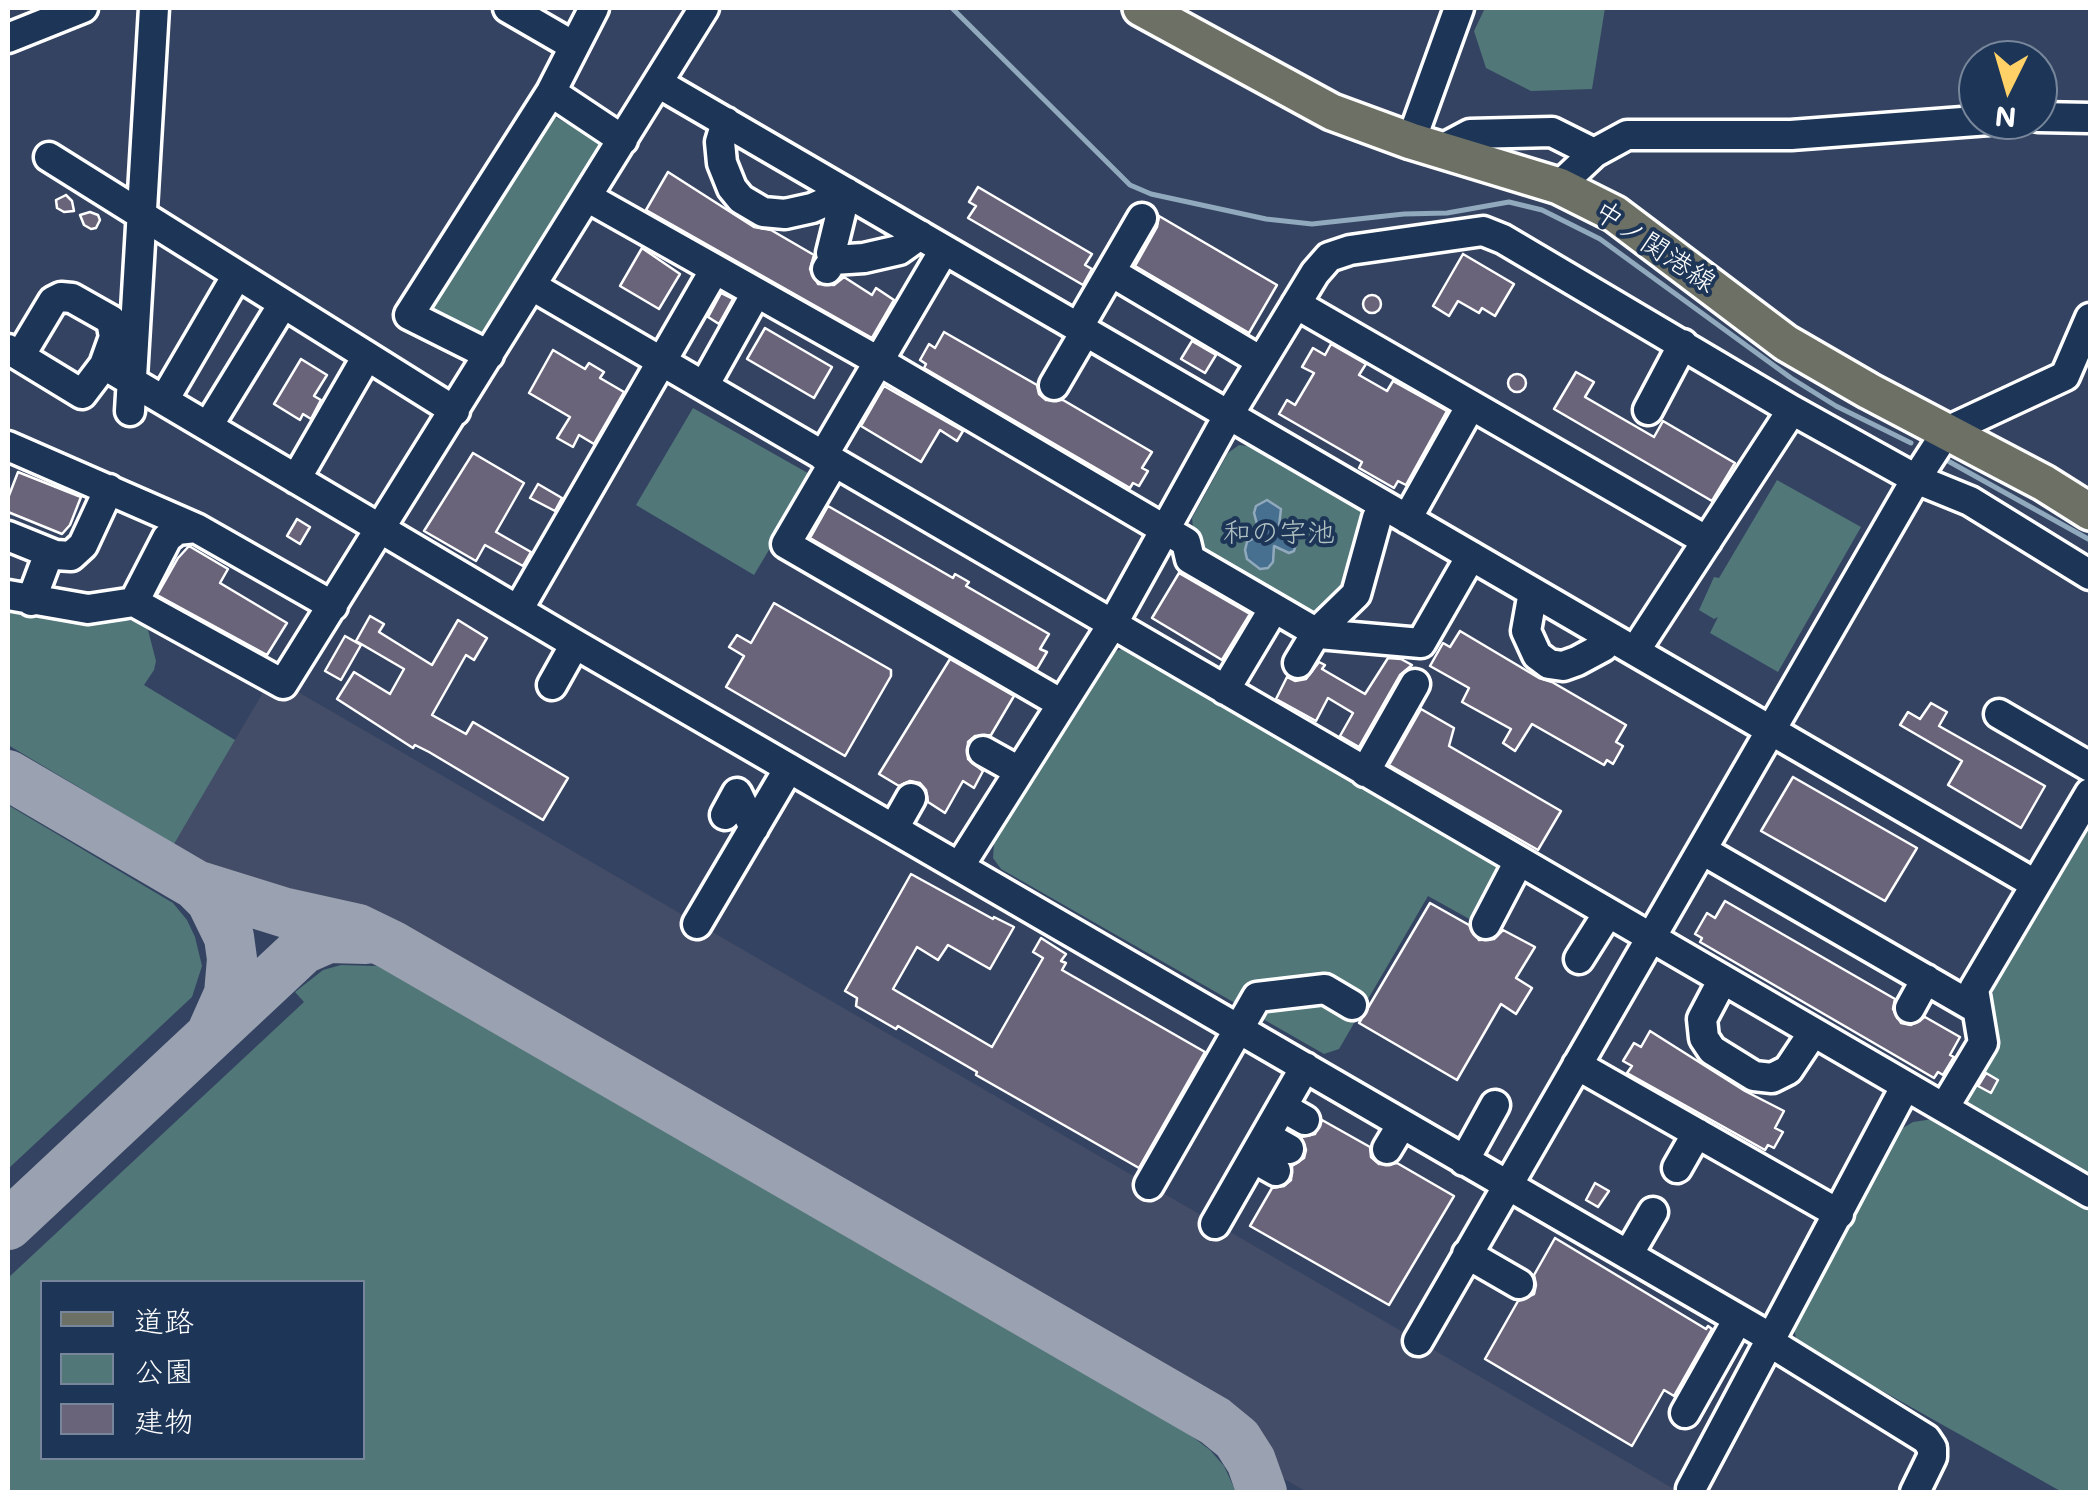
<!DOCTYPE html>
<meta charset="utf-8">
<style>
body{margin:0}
#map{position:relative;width:2098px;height:1500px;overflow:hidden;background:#344361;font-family:Mali,"Klee One",sans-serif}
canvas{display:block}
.frame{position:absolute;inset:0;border:10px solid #fff;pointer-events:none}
.legend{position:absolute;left:40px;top:1280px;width:325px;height:180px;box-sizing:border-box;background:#1d3557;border:2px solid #77869a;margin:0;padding:12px 18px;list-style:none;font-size:30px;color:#fff}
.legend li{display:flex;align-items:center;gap:20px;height:50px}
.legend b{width:50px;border:2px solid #77869a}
.north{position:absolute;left:1958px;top:40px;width:100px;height:100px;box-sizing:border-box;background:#1d3557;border:2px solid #77869a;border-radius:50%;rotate:185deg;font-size:28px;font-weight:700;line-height:40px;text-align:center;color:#fff}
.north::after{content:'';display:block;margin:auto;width:35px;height:45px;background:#ffd166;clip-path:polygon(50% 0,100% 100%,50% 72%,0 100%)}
</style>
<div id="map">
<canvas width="2098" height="1500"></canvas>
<div class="frame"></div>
<ul class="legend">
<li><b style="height:12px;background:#6c7065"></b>道路</li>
<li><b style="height:28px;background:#517779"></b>公園</li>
<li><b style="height:28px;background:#696479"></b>建物</li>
</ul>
<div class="north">N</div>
</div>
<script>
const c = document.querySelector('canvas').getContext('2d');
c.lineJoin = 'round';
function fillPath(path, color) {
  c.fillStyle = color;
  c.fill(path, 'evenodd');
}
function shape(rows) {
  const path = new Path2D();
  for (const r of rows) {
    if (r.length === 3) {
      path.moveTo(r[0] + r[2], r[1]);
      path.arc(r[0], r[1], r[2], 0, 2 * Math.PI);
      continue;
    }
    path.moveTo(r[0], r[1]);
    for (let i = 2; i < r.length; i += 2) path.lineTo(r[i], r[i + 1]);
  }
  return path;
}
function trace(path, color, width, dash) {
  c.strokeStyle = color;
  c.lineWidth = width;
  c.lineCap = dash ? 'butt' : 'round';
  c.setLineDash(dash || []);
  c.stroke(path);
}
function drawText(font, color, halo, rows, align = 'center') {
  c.font = font + ' Mali,"Klee One",sans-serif';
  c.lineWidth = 8;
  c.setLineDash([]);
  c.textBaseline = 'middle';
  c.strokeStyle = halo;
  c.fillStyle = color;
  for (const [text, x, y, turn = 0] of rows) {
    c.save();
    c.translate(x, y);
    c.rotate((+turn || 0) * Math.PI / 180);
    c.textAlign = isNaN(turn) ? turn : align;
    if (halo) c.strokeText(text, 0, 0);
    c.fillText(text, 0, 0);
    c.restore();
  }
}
fillPath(shape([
 [272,677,1679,1492,1307,1492,174,844]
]), '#444d68');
fillPath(shape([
 [1485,8,1605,8,1592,89,1531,91,1486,68,1474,31],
 [551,115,604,143,485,341,436,312,431,304],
 [693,408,813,476,754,575,636,505],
 [1239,445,1254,447,1373,517,1360,566,1316,627,1196,556,1192,518,1228,453],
 [1777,480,1861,527,1778,672,1710,633,1718,617,1714,619,1699,610,1714,577,1719,578],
 [8,602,138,622,148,630,156,661,154,670,144,685,235,740,174,844,8,745],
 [1122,649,1132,651,1495,862,1501,870,1499,880,1473,921,1428,896,1339,1049,1324,1054,1001,869,993,858,994,842,1000,829,1110,653],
 [8,805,173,903,187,920,195,937,202,966,192,997,8,1169],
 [2090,816,2090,1178,1968,1102,1990,1055,1992,996,1997,975],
 [341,965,377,966,400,974,1189,1434,1210,1450,1224,1466,1236,1492,8,1492,8,1278,304,1002,295,992,323,970],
 [362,1282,362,1458,42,1458,42,1282],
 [1933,1119,2090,1205,2090,1492,2062,1492,1797,1343,1793,1323,1887,1148,1903,1128,1913,1122]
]), '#517779');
const water = shape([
 [1267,500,1281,509,1279,526,1297,531,1298,537,1294,551,1289,553,1274,546,1273,562,1268,568,1260,569,1247,559,1245,550,1247,542,1260,535,1254,513,1256,506,1267,500]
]);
fillPath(water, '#476f8f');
trace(water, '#91a9bc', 2.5);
trace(shape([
 [952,8,1130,185,1151,194,1266,219,1312,224,1404,214,1447,213,1509,202,1542,210,1600,239,1791,378,1836,406,1911,443],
 [1948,461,2090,540]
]), '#91a9bc', 5);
trace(shape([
 [8,775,196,885,211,900,229,937,232,959,229,994,213,1030],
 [196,885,286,913,358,929,391,945,1215,1421,1237,1439,1251,1461,1262,1492],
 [8,1225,303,949,328,938,366,939]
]), '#9aa1b0', 50);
const building = shape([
 [668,172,754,227,771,230,814,255,810,269,818,284,834,285,844,277,872,295,876,288,894,300,872,338,646,210,668,172],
 [978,187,1092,254,1085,265,1092,269,1083,285,968,218,976,206,969,202,978,187],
 [66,195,72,201,74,211,64,212,57,208,56,200,66,195],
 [90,212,98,215,100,220,96,228,91,229,84,225,80,215,90,212],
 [1159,216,1277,285,1249,333,1135,266,1157,227,1159,216],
 [642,248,680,274,659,309,620,286,642,248],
 [1463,254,1514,284,1495,316,1482,308,1479,313,1458,301,1449,316,1433,306,1463,254],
 [721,293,733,299,719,324,708,317,721,293],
 [1372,304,9],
 [765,328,832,367,814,398,747,359,765,328],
 [944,332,1037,385,1039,394,1046,400,1063,400,1152,452,1142,468,1148,471,1139,486,1133,483,1130,488,924,368,926,364,920,360,929,344,935,348,944,332],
 [1192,341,1216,355,1205,373,1181,359,1192,341],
 [1331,344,1366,364,1359,375,1387,391,1393,381,1447,411,1406,485,1398,481,1394,488,1359,468,1362,462,1279,414,1287,400,1295,405,1314,373,1302,367,1313,348,1325,355,1331,344],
 [553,350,585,369,589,363,604,372,600,378,624,392,594,444,579,435,573,447,557,438,570,417,529,393,553,350],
 [301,359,327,375,314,396,321,400,311,419,303,414,300,420,274,404,301,359],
 [1576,372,1594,382,1585,397,1654,437,1663,421,1735,463,1712,501,1554,409,1576,372],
 [1517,383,9],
 [884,386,963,431,957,441,940,430,921,462,861,426,884,386],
 [473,453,524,483,496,532,531,552,523,566,485,545,476,561,424,531,473,453],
 [18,472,81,497,70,525,62,534,8,512,8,498,18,472],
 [538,484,562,498,555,511,530,498,538,484],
 [828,506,953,578,955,574,969,582,966,586,1049,634,1040,649,1047,652,1037,669,810,538,828,506],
 [297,519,310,527,300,544,287,536,297,519],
 [189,546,228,569,220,583,287,623,267,655,157,595,178,558,189,546],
 [1179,573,1250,614,1222,660,1152,618,1179,573],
 [774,603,891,670,891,676,845,756,726,687,744,656,729,647,737,635,751,643,774,603],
 [370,616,384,624,379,632,432,665,458,620,487,638,474,660,466,655,432,715,466,734,473,722,568,778,543,820,429,752,415,745,413,748,337,699,354,672,390,694,404,669,356,641,370,616],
 [1460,631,1539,678,1552,682,1626,725,1616,742,1623,746,1613,764,1607,760,1604,765,1532,724,1515,751,1503,743,1511,729,1462,702,1469,688,1430,666,1443,643,1450,647,1460,631],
 [345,636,361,645,341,680,325,671,345,636],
 [1388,658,1401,659,1412,665,1400,675,1359,747,1340,736,1353,713,1328,698,1316,721,1276,699,1287,677,1295,681,1306,679,1319,662,1325,665,1322,669,1365,694,1388,658],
 [950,659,1014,696,991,735,975,736,968,742,968,759,983,771,974,788,963,781,945,813,928,802,926,790,920,783,910,781,899,786,879,774,950,659],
 [1931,703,1947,712,1939,726,2045,786,2021,828,1948,785,1962,761,1900,725,1908,712,1920,719,1931,703],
 [1421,709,1454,728,1449,746,1561,811,1538,850,1389,765,1421,709],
 [1793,777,1917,848,1885,901,1761,831,1793,777],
 [911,874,993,919,994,917,1014,927,990,969,948,945,938,960,917,947,893,989,992,1047,1043,958,1033,952,1041,938,1066,954,1061,961,1066,963,1062,970,1205,1052,1139,1168,976,1075,977,1072,898,1026,896,1029,856,1006,857,998,845,991,911,874],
 [1725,901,1895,999,1893,1009,1901,1023,1911,1025,1925,1017,1960,1037,1950,1055,1954,1057,1943,1075,1938,1072,1934,1078,1700,942,1702,938,1695,934,1707,913,1715,918,1725,901],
 [1430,903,1469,925,1479,940,1494,939,1503,930,1535,947,1516,978,1532,988,1516,1014,1501,1004,1457,1080,1359,1023,1430,903],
 [1650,1031,1745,1091,1784,1111,1775,1128,1783,1132,1774,1148,1768,1145,1765,1150,1627,1073,1632,1066,1623,1061,1634,1043,1641,1047,1650,1031],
 [1986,1073,1998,1080,1991,1093,1978,1086,1986,1073],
 [1322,1120,1370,1147,1371,1157,1379,1164,1397,1163,1454,1196,1389,1305,1250,1226,1272,1188,1284,1186,1291,1180,1292,1166,1304,1158,1306,1150,1301,1137,1315,1134,1322,1120],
 [1595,1183,1609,1191,1598,1207,1586,1200,1595,1183],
 [1555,1238,1706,1329,1708,1326,1712,1329,1674,1396,1664,1390,1632,1446,1485,1359,1518,1301,1534,1294,1536,1285,1534,1275,1555,1238]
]);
fillPath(building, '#696479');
trace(building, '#fff', 2.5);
const minor = shape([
 [508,8,572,45],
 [8,38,83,8],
 [658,83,2035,884],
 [551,92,623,140],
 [2038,117,2090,118],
 [726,122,720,142,722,163,732,188,741,199,763,212,785,214,812,208,830,200,841,190],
 [1411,141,1459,8],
 [1440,150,1470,134,1552,132,1594,153],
 [49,157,455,411],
 [1559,186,1594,153,1627,135,1791,135,1989,120],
 [587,197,880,362,1186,542,1190,559,1319,634,1421,643,1471,556],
 [833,260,831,253,846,192],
 [827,269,833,260,864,258,899,250,920,235],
 [1111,272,1261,361],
 [532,286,1944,1108,1983,1043,1974,989,2090,793],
 [1296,304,1707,541],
 [1078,328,1142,218],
 [8,349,82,394,104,365,575,644,1773,1339],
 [489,355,409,315,551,92,594,8],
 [20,356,53,301,61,297,72,298,111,320,114,337,104,365],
 [1054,385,1085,332],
 [704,386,756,293],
 [164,400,237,275],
 [1648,410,1683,344],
 [130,411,154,8],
 [208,426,283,304],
 [8,446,196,528],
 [823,456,944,250],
 [834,462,786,544,1062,704],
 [296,479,367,356],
 [1407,519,1471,405],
 [8,536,55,555,71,556,83,545,109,489],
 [1533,592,1526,631,1537,655,1549,664,1563,666,1577,661,1603,647,1612,638],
 [8,595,88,609,134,602,283,684,704,8],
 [31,601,49,553],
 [134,602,167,538,177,530,196,528,333,606],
 [518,610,715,269],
 [1635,651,1792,410],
 [1298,663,1316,633,1356,594,1377,518,1385,507],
 [552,685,575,644],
 [1225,690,1274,608],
 [1999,714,2090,767],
 [983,751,1019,771],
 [1365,772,1415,684],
 [725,815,737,793,754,828],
 [894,828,911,798],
 [1702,850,1977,1009],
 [959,867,1112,625,1228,416,1315,273,1329,257,1350,250,1483,231,1503,239,1792,410,1916,479,1970,501,2090,575],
 [697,924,789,768],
 [1486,924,1519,861],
 [1579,959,1608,913],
 [1722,981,1702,1019,1704,1038,1712,1050,1754,1076,1772,1078,1788,1070,1812,1034],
 [1910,1008,1926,979],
 [1577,1065,1839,1214],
 [1282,1107,1305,1120],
 [1944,1108,2090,1193],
 [1266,1136,1289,1149],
 [1387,1149,1402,1124],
 [1253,1158,1276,1171],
 [1464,1161,1495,1105],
 [1677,1168,1697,1133],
 [1149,1185,1257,997,1325,989,1352,1005],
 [1215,1224,1305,1067],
 [1467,1254,1519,1284],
 [1628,1255,1653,1212],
 [1418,1341,1916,479,1947,431,2065,376,2090,318],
 [1771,1343,1926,1439,1932,1448,1932,1457,1915,1492],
 [1685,1413,1738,1319],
 [1691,1489,1905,1087]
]);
const major = shape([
 [1141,8,1332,112,1411,141,1559,186,1615,214,1786,343,1869,391,2044,483,2090,512]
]);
trace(minor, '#fff', 35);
trace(major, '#fff', 42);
trace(minor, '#1d3557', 28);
trace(major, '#6c7065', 35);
drawText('28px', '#fff', '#1d3557', [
 ["中ノ関港線",1655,247,34]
]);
drawText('28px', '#b1c2c3', '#1d3557', [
 ["和の字池",1279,533]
]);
</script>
